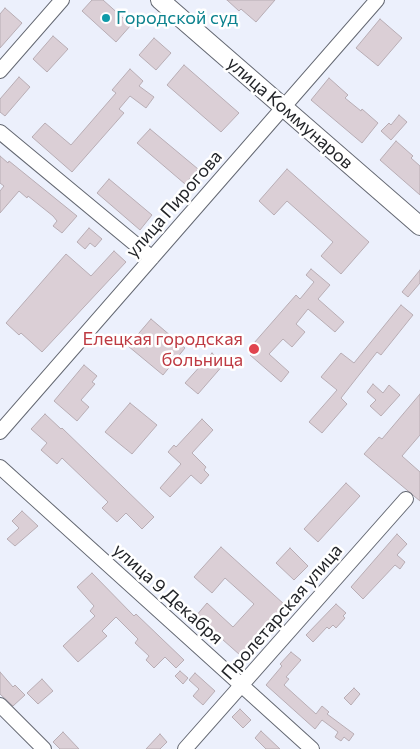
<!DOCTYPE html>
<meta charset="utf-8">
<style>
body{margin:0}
canvas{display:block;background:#ecf0fc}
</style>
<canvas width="420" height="749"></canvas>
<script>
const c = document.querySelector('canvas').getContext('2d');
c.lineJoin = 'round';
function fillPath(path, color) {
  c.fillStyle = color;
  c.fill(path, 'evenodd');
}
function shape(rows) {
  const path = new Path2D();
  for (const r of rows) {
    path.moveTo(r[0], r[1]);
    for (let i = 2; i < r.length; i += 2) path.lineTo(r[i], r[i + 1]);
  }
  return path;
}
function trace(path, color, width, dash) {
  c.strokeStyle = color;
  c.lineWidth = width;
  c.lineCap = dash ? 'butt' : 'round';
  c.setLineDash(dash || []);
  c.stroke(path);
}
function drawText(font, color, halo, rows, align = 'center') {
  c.font = font + ' Commissioner,sans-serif';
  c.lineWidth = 5;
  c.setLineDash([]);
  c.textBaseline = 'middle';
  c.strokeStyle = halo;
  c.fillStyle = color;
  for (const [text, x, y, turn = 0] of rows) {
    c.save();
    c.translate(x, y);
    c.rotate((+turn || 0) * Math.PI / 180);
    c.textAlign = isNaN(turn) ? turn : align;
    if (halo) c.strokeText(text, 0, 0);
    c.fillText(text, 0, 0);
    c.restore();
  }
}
const building = shape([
 [92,0,103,0,131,25,116,42,82,11,92,0],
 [227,0,275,0,256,22,241,9,239,11,227,0],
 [5,8,22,23,0,48,0,14,5,8],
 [380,19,402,38,378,66,356,48,380,19],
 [53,36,68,49,47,72,33,59,53,36],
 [154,38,171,53,156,70,139,55,154,38],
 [184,65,239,113,221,132,167,85,184,65],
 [130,69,143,81,139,86,154,97,146,108,130,96,119,109,124,113,72,172,32,137,45,123,71,145,116,93,112,90,130,69],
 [19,77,30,87,5,116,0,112,0,99,19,77],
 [329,78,348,95,345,98,361,111,362,109,378,123,362,143,311,100,329,78],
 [399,115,407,122,391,140,381,131,389,123,391,125,399,115],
 [150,129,198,169,185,184,137,143,150,129],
 [396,141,413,156,411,158,420,166,420,195,380,160,396,141],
 [0,156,8,163,9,161,77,216,62,233,53,226,57,221,53,216,28,196,27,198,19,191,0,213,0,191,4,186,0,183,0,156],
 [287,169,369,242,341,274,321,256,333,242,287,201,274,215,259,201,287,169],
 [109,179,152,215,140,230,97,193,109,179],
 [89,228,102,239,95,247,90,243,85,249,77,242,89,228],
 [114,251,126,262,42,352,21,333,19,335,6,323,66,254,91,276,114,251],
 [311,269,330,285,318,299,344,322,335,332,308,309,296,324,305,332,292,347,283,339,269,354,289,372,281,382,250,355,258,346,254,343,296,295,300,299,314,282,306,275,311,269],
 [420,270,420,283,408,297,402,292,420,270],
 [401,305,413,315,381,355,377,352,341,398,347,404,322,433,309,422,337,390,321,377,341,353,354,363,401,305],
 [151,319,185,348,163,375,128,346,151,319],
 [212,353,224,364,198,394,185,383,212,353],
 [84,365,97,376,92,382,95,384,81,400,89,407,77,421,54,401,84,365],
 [373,384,383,393,389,385,400,395,381,416,370,406,376,400,367,392,373,384],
 [420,394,420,435,402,456,420,472,420,501,364,454,379,437,382,439,420,394],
 [130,403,157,425,132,454,105,432,130,403],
 [45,414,61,429,62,428,154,517,142,529,126,513,117,522,102,508,108,502,62,458,57,464,41,450,47,443,31,429,45,414],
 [202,419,213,430,192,453,206,467,204,470,209,475,201,484,191,475,170,497,160,488,181,464,168,452,174,445,176,447,202,419],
 [346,483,360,496,318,542,304,529,346,483],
 [22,511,38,526,15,546,7,539,19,528,12,521,22,511],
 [397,534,407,544,397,555,405,562,400,569,395,565,363,599,351,587,397,534],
 [221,547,285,605,240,655,196,616,207,603,233,627,254,604,225,578,212,593,194,577,221,547],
 [290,548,308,566,294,580,276,563,290,548],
 [92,573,134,616,136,614,184,660,176,668,165,657,154,668,146,660,149,656,135,643,138,639,116,617,102,631,107,636,78,662,63,646,95,616,90,611,94,606,77,587,92,573],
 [336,604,346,613,343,616,345,618,336,628,333,625,329,629,327,627,313,642,306,635,336,604],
 [291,652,301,660,286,677,289,679,284,685,316,714,322,706,329,712,327,714,354,734,349,741,344,737,341,741,335,737,338,732,322,720,315,729,266,685,282,666,280,664,291,652],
 [180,671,188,678,183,684,175,676,180,671],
 [0,672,13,687,15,685,25,695,13,706,0,694,0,672],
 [195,673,215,691,203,705,193,696,199,689,189,680,195,673],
 [42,679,53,691,38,704,27,693,42,679],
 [354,688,360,694,351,705,344,698,354,688],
 [240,709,251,720,243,728,232,717,240,709],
 [261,731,280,749,266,749,255,738,261,731],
 [63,732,79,749,60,749,53,742,63,732],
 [160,734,167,742,160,749,146,749,160,734]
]);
fillPath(building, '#dbcfd6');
trace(building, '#b8adb4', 1);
const minor = shape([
 [0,71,62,0],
 [0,132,152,258],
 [0,432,377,0],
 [0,467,312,749],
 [0,705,44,749],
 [185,749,406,499]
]);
const major = shape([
 [160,0,420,226]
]);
trace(minor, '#646872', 16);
trace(major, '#646872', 20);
trace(minor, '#fff', 14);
trace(major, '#fff', 18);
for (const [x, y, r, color] of [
 [106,18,5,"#0f9aa8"],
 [254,349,6,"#e0444e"]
]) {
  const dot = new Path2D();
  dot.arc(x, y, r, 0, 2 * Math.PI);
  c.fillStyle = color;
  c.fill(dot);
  trace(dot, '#fff', 2);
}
drawText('18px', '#0d838f', '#fff', [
 ["Городской суд",116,18]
], 'left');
drawText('18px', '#222428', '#fff', [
 ["улица Коммунаров",290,113,41],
 ["улица Пирогова",174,204,-49],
 ["улица 9 Декабря",168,594,42],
 ["Пролетарская улица",282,612,-49]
]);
drawText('18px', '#be3a42', '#fff', [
 ["Елецкая городская",243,339],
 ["больница",243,360]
], 'right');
</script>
